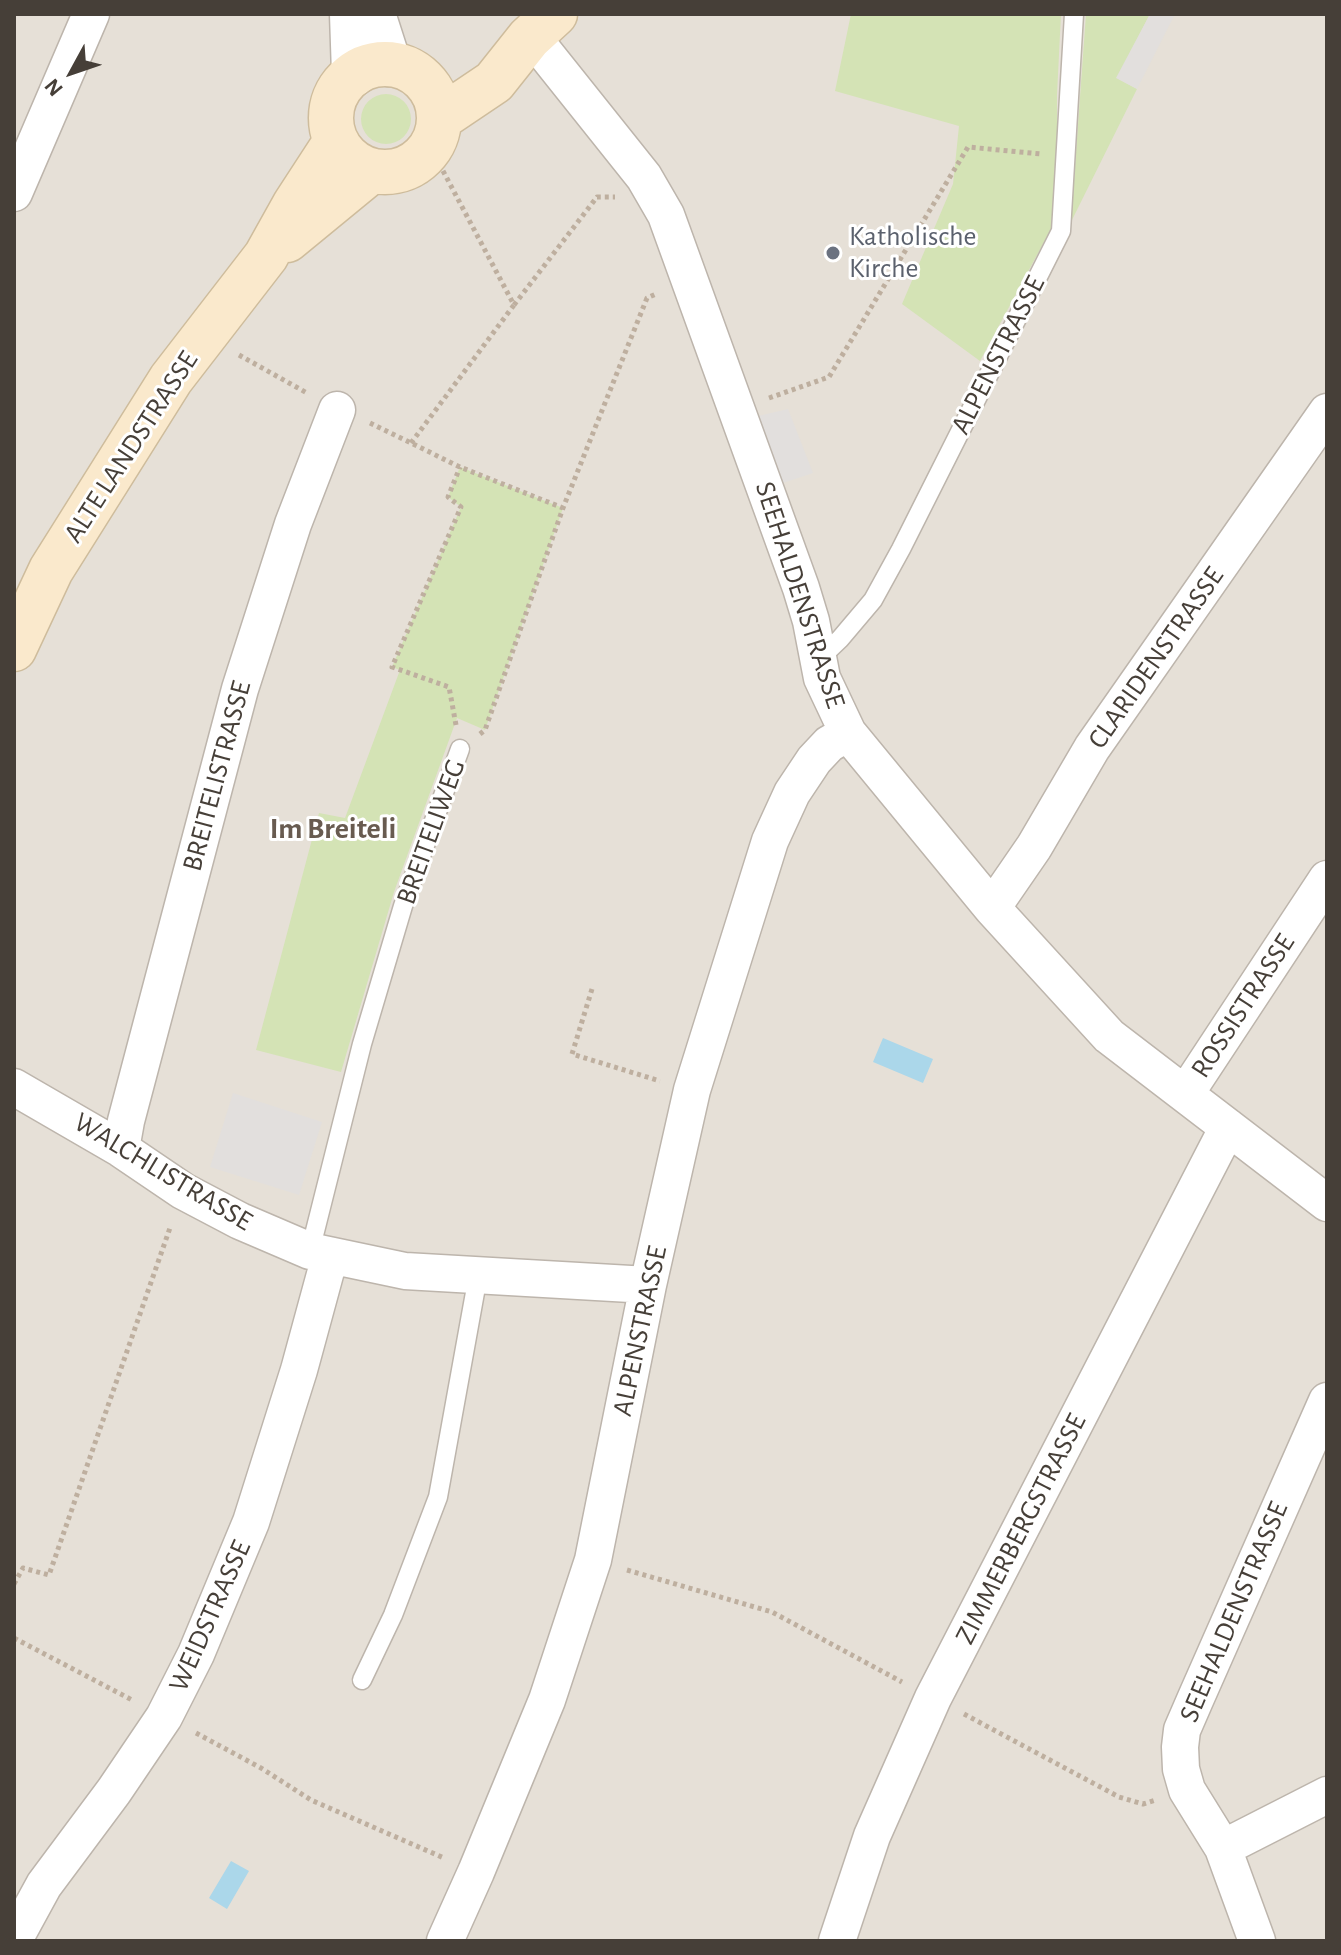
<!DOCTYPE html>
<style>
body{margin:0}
#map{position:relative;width:1341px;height:1955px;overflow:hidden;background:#f3efe9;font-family:"Alegreya Sans",sans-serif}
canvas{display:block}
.frame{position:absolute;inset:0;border:16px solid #463f38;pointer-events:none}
.north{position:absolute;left:32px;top:32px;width:80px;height:80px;-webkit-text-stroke:6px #fff;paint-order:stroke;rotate:230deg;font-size:22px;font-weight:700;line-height:32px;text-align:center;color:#463f38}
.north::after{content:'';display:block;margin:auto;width:28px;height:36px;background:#463f38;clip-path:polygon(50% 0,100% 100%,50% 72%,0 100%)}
</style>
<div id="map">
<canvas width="1341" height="1955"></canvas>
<div class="frame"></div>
<div class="north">N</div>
</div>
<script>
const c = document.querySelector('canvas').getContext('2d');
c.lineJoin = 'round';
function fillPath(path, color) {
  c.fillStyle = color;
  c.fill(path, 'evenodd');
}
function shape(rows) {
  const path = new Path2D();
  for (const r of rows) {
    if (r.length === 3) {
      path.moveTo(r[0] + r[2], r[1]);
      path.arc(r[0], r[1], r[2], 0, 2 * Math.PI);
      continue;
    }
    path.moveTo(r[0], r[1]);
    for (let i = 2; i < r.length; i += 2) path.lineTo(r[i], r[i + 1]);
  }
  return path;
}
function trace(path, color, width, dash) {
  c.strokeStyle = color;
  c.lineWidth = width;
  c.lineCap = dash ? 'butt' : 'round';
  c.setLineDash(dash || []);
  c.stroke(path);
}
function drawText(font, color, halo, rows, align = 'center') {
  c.font = font + ' "Alegreya Sans",sans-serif';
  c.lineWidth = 6;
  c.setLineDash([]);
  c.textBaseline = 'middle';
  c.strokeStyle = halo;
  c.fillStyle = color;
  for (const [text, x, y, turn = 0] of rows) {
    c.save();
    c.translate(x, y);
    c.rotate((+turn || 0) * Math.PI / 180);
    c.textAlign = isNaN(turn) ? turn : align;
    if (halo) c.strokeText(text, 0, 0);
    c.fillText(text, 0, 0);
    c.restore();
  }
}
fillPath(shape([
 [14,14,1327,14,1327,1941,14,1941]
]), '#e6e0d7');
fillPath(shape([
 [851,14,1061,14,1057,95,1057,161,1051,229,980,361,902,304,953,184,959,126,835,91],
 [1086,14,1150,14,1117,78,1137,89,1071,222],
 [386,119,25],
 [460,467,563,508,485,730,457,718,394,892,341,1072,256,1050,319,813,345,818,400,670,392,667,461,507,448,497]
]), '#d4e3b5');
fillPath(shape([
 [1150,14,1175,14,1137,89,1116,78],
 [788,409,813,473,780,484,754,417],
 [233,1093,322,1122,299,1195,210,1167]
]), '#e2dfdd');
fillPath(shape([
 [883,1038,933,1059,923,1083,873,1062],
 [231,1861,249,1871,227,1909,209,1898]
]), '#abd7ea');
const service = shape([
 [818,660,840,639,873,600,901,549,1061,231,1074,14],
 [310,1251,362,1044,403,906,460,749],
 [362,1680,393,1615,438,1497,478,1276]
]);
const minor = shape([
 [529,38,545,53,644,177,666,215,801,588,811,621,822,678,848,733,992,908,1109,1036,1327,1203],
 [14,193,91,14],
 [992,908,1034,847,1092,748,1327,412],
 [14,1087,121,1149,183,1191,240,1221,310,1251,405,1271,648,1285],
 [1186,1093,1327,879],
 [121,1149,126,1121,240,689,293,524,337,410],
 [1223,1848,1327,1795],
 [14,1940,44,1885,114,1791,164,1717,196,1654,251,1522,299,1370,330,1256],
 [445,1941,476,1872,547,1700,593,1560,648,1285,692,1090,770,841,792,793,814,760,829,744,848,733],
 [837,1941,872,1836,933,1698,1228,1127],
 [1257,1941,1223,1848,1187,1790,1181,1769,1180,1747,1182,1730,1195,1700,1327,1401]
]);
const tertiary = shape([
 [352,14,354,74],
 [373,14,389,64]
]);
const secondary = shape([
 [385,118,54],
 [439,119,494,82,529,38,555,14],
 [287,240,371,171],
 [14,649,51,570,171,379,266,256,295,204,336,141]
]);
trace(service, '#bdb5ac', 21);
trace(minor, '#bdb5ac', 39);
trace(tertiary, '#bdb5ac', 47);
trace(secondary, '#cebc9c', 47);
trace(shape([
 [514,305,597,197,615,197],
 [239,355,307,393],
 [769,398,829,377,968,147,1041,154],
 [370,423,460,467,563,508],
 [411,443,514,305,442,169],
 [456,725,449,687,392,667,461,507,448,497,460,467],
 [480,734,485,730,563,508,647,298,656,294],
 [592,989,572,1054,660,1081],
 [627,1570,772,1612,902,1682],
 [14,1584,23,1568,49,1575,171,1225],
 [14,1638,134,1701],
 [964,1714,1119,1797,1143,1804,1156,1800],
 [196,1733,261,1768,311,1800,444,1858]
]), '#beaf9f', 5, [4, 4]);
trace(service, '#fff', 18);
trace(minor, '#fff', 36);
trace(tertiary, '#fff', 44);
trace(secondary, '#fae9cc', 44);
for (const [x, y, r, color] of [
 [833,253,8,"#6b7280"]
]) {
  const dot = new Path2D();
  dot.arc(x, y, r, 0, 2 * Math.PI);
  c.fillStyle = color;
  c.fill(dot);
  trace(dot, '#fff', 3);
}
drawText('28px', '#5b616d', '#fff', [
 ["Katholische",849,237],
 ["Kirche",849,269]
], 'left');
drawText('28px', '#463f38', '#fff', [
 ["ALPENSTRASSE",998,355,-63],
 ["ALTE LANDSTRASSE",131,447,-57],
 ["SEEHALDENSTRASSE",800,595,72],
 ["CLARIDENSTRASSE",1156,658,-55],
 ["BREITELISTRASSE",217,776,-75],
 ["BREITELIWEG",431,832,-70],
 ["ROSSISTRASSE",1243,1006,-57],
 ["WALCHLISTRASSE",163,1172,31],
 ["ALPENSTRASSE",640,1331,-78],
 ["ZIMMERBERGSTRASSE",1021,1529,-63],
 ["SEEHALDENSTRASSE",1234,1612,-67],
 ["WEIDSTRASSE",210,1616,-66]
]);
drawText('bold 30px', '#685b50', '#fff', [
 ["Im Breiteli",333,829]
]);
</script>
